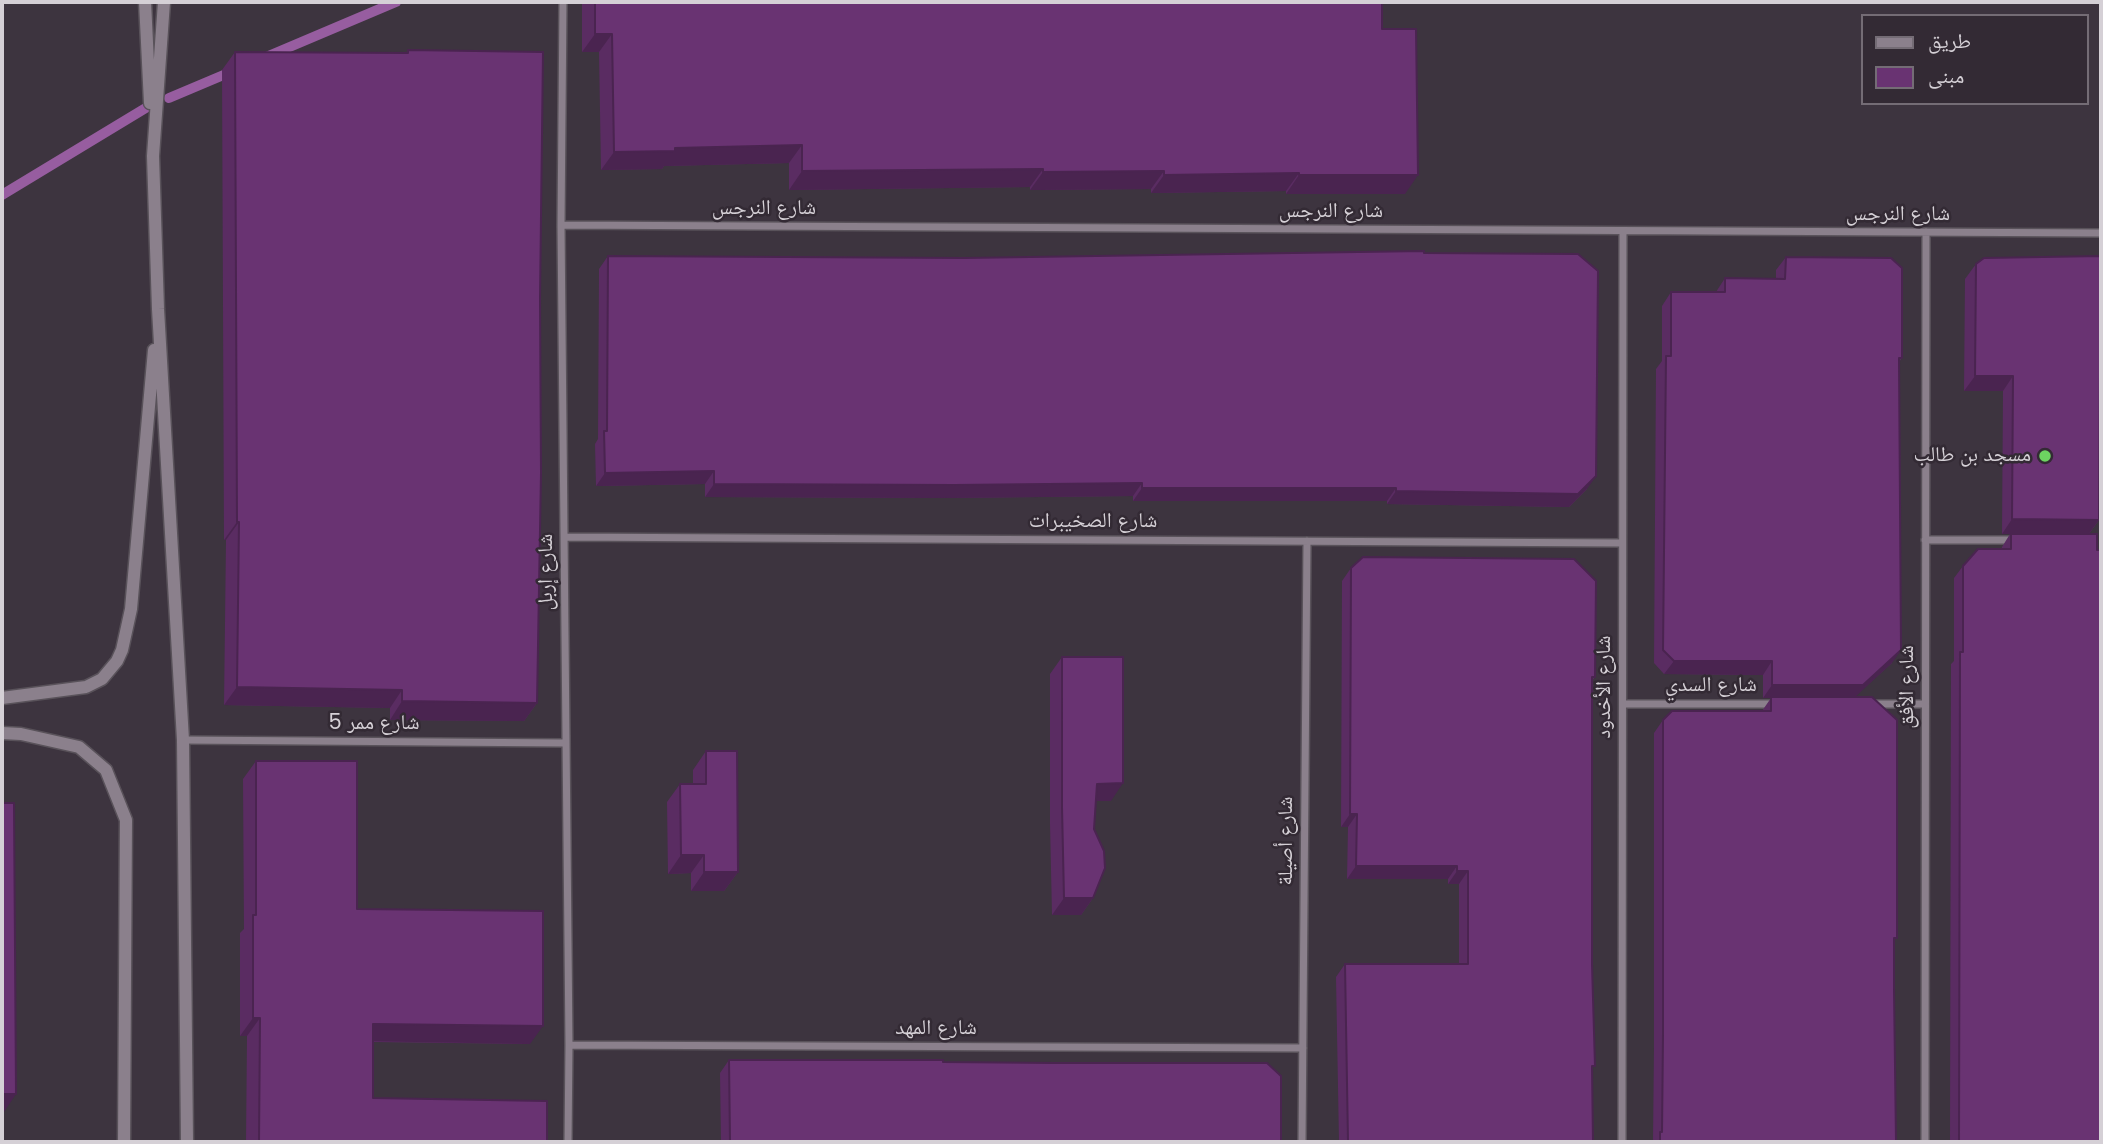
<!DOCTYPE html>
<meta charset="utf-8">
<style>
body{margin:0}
#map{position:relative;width:2103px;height:1144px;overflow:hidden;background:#3d343f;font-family:Poppins,"Noto Naskh Arabic",sans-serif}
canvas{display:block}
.frame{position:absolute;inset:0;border:4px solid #d5d0d6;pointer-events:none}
.legend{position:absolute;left:1861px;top:14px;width:228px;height:91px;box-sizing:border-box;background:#332a34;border:2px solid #746c75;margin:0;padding:9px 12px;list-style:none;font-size:21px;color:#d5d0d6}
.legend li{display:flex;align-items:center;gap:14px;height:35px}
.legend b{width:35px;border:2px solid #746c75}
</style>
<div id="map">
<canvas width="2103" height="1144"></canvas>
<div class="frame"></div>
<ul class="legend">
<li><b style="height:9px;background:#8b808c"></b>طريق</li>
<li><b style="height:19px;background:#693372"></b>مبنى</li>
</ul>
</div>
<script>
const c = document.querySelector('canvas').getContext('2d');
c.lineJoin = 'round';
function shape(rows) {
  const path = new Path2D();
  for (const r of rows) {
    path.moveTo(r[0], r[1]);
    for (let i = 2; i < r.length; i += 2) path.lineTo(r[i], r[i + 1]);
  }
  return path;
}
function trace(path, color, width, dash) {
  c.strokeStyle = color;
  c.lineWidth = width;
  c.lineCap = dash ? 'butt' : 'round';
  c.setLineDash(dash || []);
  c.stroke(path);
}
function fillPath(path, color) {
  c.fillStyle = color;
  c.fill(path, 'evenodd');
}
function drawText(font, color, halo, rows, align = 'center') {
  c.font = font + ' Poppins,"Noto Naskh Arabic",sans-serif';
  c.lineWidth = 5;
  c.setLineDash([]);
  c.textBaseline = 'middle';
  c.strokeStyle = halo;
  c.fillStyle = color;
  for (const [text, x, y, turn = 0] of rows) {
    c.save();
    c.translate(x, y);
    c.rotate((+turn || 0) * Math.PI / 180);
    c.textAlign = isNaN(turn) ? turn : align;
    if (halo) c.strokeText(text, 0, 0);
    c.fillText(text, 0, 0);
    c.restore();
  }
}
trace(shape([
 [266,57,396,2],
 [169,98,233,71],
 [2,195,149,106]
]), '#975da0', 10);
const minor = shape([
 [563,2,561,225,569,1045,568,1142],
 [561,225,2101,233],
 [564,537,1622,543],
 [1925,540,2015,540],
 [1623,704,1774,704],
 [1870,704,1925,704],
 [183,740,565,743],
 [569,1045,1303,1048],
 [1302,1142,1307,541],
 [1622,1142,1623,231],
 [1925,1142,1926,232]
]);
const tertiary = shape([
 [145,2,150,103],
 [164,2,153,156,158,309,183,740,187,1142],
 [2,698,86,687,102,679,117,661,122,650,131,609,154,350],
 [2,733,21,734,79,747,106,770,126,820,124,1142]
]);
trace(minor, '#59525a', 10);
trace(tertiary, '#59525a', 15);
trace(minor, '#8b808c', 7);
trace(tertiary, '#8b808c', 12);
fillPath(shape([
 [582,2,1382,2,1382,29,1405,194,1286,194,1286,191,1151,193,1151,189,1030,190,1030,187,789,190,789,163,664,166,662,169,601,170,599,52,582,52],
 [408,50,540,299,537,703,524,721,390,720,390,708,224,705,226,540,224,540,222,70,235,52,406,53],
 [1424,253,1587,489,1569,507,1387,504,1387,501,1133,501,1133,496,945,498,705,497,705,484,596,486,595,444,598,439,599,269,608,256,964,258],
 [1786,257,1902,358,1899,362,1892,663,1854,697,1894,942,1894,989,1896,1142,1653,1142,1654,1048,1654,733,1663,720,1762,711,1771,698,1763,698,1763,675,1664,674,1654,663,1656,369,1662,361,1662,306,1671,292,1716,292,1725,278,1776,279,1776,270],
 [1976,264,2101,392,2099,392,2099,520,2089,534,2101,1142,1950,1142,1951,664,1954,661,1954,578,1963,566,2002,549,2002,547,2010,534,2002,534,2003,391,1964,391,1965,279],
 [1351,568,1595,677,1592,681,1593,1142,1339,1142,1336,977,1345,964,1459,964,1459,884,1448,884,1448,879,1347,879,1348,827,1341,827,1342,581],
 [1062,657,1111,801,1096,801,1094,829,1093,898,1081,915,1052,915,1050,824,1050,674],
 [706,751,738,872,724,891,691,891,691,873,668,874,667,802,680,784,693,784,693,770],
 [256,761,357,909,530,1044,373,1042,373,1098,547,1142,246,1142,247,1036,240,1036,240,933,244,929,243,779],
 [729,1060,1281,1142,721,1142,720,1073]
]), '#5a2c62');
fillPath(shape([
 [595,34,612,34,599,52,582,52],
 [802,145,789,163,664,166,662,169,601,170,614,152,675,148],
 [1043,169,1030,187,789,190,802,171],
 [1164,171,1151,189,1030,190,1043,172],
 [1299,173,1286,191,1151,193,1164,175],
 [1299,175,1418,175,1405,194,1286,194],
 [1975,376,2013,376,2003,391,1964,391],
 [2100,377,2101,377,2101,392,2089,392],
 [714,471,705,484,596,486,605,473],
 [1596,476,1587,489,1569,507,1387,504,1396,491],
 [1142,483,1133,496,945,498,705,497,714,484],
 [1142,488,1396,488,1387,501,1133,501],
 [2012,519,2099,520,2088,535,2002,534],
 [237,522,239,522,226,540,224,540],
 [1901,650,1892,663,1854,698,1763,698,1772,685],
 [1674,661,1772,661,1763,675,1664,674],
 [237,687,402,690,390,708,224,705],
 [402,701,537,703,524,721,390,720],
 [1123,783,1111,801,1085,801,1097,784],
 [1350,814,1357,814,1348,827,1341,827],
 [681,855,704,855,691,873,668,874],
 [1356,866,1457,866,1448,879,1347,879],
 [1457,871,1468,871,1459,884,1448,884],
 [704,872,738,872,724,891,691,891],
 [1064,898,1093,898,1081,915,1052,915],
 [253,1018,260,1018,247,1036,240,1036],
 [373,1024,543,1026,530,1044,360,1041],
 [2,1094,16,1094,2,1115]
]), '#4a2450');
const building = shape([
 [595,2,1382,2,1382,29,1416,29,1418,175,1299,175,1299,173,1164,175,1164,171,1043,172,1043,169,802,171,802,145,675,148,675,151,614,152,612,34,595,34,595,2],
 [408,50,543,52,540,299,541,473,537,703,402,701,402,690,237,687,239,522,237,522,235,52,408,53,408,50],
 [1424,251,1424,253,1578,254,1598,271,1596,476,1578,494,1396,491,1396,488,1142,488,1142,483,954,485,714,484,714,471,605,473,604,431,607,431,608,256,964,258,1424,251],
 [2101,256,2101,377,2100,377,2099,520,2012,519,2013,376,1975,376,1976,264,1984,258,2101,256],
 [1786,257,1891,258,1902,268,1902,358,1899,358,1901,650,1863,685,1772,685,1772,661,1674,661,1663,650,1666,356,1671,356,1671,292,1725,292,1725,278,1785,279,1786,257],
 [2011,534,2097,534,2097,550,2101,550,2101,1142,1959,1142,1960,652,1963,652,1963,566,1978,549,2011,549,2011,534],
 [1363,557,1574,559,1596,581,1595,677,1592,677,1592,964,1595,1066,1592,1066,1593,1142,1348,1142,1345,964,1468,964,1468,871,1457,871,1457,866,1356,866,1357,814,1350,814,1351,568,1363,557],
 [1062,657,1123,657,1123,783,1097,784,1094,829,1104,851,1105,868,1093,898,1064,898,1062,807,1062,657],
 [1771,697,1872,697,1897,720,1897,938,1894,938,1894,989,1896,1142,1660,1142,1660,1132,1662,1132,1663,1035,1663,720,1672,711,1771,711,1771,697],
 [706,751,737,751,738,872,704,872,704,855,681,855,680,784,706,784,706,751],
 [256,761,357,761,357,909,543,911,543,1026,373,1024,373,1098,547,1101,547,1142,259,1142,260,1018,253,1018,253,915,256,915,256,761],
 [2,803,14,803,16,1094,2,1094,2,803],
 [729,1060,943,1060,943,1062,1054,1063,1267,1063,1281,1076,1281,1142,730,1142,729,1060]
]);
fillPath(building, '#693372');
trace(building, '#4a2450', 2);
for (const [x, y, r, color] of [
 [2045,456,7,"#6dd361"]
]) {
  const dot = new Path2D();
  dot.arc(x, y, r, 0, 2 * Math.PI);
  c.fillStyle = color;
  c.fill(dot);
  trace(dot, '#332a34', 2.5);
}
drawText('21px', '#d5d0d6', '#332a34', [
 ["شارع النرجس",764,209],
 ["شارع النرجس",1331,212],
 ["شارع النرجس",1898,215],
 ["شارع الصخيبرات",1093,522],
 ["شارع إربل",547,572,-90],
 ["شارع السدي",1711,686],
 ["شارع الأخدود",1605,687,-90],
 ["شارع الأفق",1908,687,-90],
 ["شارع ممر 5",374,724],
 ["شارع أصيلة",1287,841,-90],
 ["شارع المهد",936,1029]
]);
drawText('21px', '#d5d0d6', '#332a34', [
 ["مسجد بن طالب",2031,456]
], 'right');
</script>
